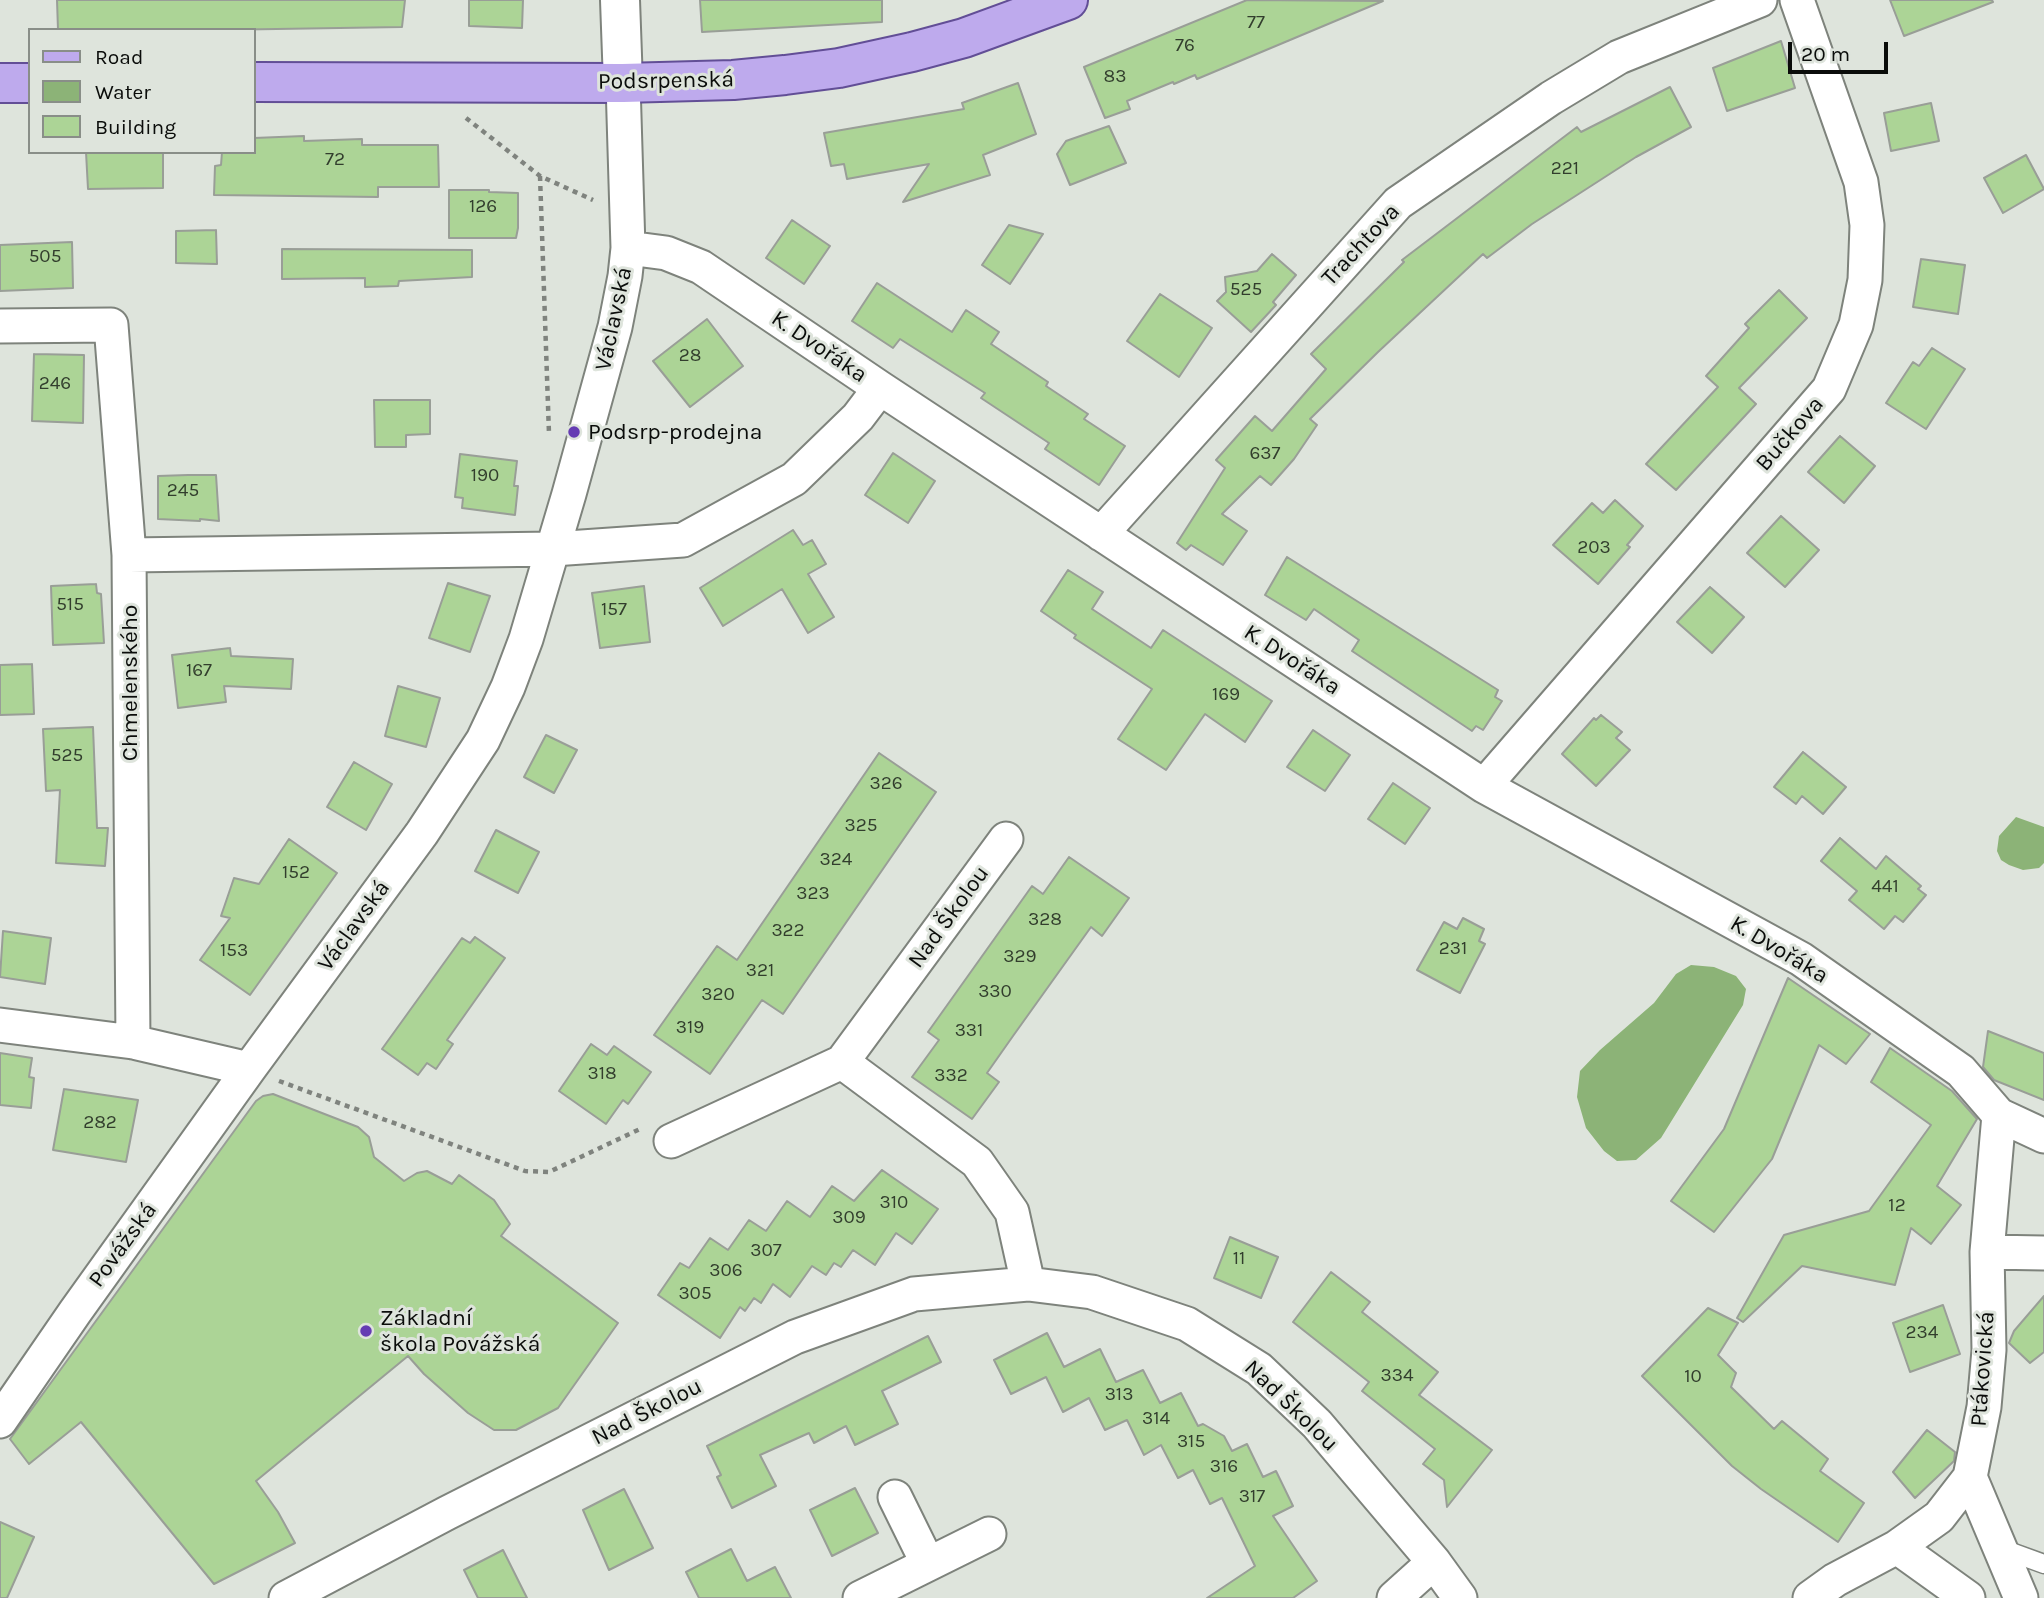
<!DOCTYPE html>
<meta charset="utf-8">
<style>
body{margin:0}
#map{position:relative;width:2044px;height:1598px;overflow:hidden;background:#dee4dc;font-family:Karla,sans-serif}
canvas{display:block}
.legend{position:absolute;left:28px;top:28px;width:228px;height:126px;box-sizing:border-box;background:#dee4dc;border:2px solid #898e88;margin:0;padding:9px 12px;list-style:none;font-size:21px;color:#0a0c0a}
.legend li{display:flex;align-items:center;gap:14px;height:35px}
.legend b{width:35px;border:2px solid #898e88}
.scale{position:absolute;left:1788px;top:42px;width:100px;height:32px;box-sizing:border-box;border:4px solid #0a0c0a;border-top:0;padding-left:9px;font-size:21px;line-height:24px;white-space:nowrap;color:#0a0c0a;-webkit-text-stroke:5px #dee4dc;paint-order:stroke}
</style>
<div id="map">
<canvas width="2044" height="1598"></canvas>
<ul class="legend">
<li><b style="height:9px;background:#beaaed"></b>Road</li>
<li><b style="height:19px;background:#8cb377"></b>Water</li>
<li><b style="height:19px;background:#acd496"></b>Building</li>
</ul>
<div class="scale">20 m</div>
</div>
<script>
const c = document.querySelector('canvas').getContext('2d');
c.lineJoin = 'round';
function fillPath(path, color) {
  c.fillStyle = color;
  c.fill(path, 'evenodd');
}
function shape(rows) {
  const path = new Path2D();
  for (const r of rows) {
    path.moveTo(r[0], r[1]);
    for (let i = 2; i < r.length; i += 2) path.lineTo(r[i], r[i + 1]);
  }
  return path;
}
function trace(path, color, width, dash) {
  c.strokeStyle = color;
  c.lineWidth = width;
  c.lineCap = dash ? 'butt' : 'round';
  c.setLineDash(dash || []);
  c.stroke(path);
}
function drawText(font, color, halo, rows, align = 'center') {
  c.font = font + ' Karla,sans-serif';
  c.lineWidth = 6;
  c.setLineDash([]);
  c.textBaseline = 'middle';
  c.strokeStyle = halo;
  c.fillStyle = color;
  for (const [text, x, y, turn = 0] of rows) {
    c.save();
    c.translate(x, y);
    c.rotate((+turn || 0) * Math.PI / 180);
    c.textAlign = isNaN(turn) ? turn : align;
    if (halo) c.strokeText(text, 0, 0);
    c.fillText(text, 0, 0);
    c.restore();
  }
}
fillPath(shape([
 [2016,817,2044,827,2044,863,2039,868,2023,870,2009,865,2001,860,1997,851,1999,836],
 [1691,965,1714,967,1736,976,1746,989,1743,1005,1661,1138,1636,1160,1617,1161,1604,1151,1586,1128,1577,1097,1580,1071,1600,1050,1654,1003,1676,974]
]), '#8cb377');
const building = shape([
 [57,0,405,0,402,27,214,30,58,30,57,0],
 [469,0,523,0,522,28,469,26,469,0],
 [700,0,882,0,882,22,702,32,700,0],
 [1247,0,1383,1,1197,79,1195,75,1174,84,1173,82,1127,101,1130,109,1105,118,1084,67,1247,0],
 [1890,0,1992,0,1993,2,1904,36,1890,0],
 [1781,41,1795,88,1727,111,1713,68,1781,41],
 [1018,83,1036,134,983,155,990,175,903,202,929,164,847,179,844,164,831,166,824,133,964,109,962,103,1018,83],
 [1670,87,1691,127,1636,157,1532,224,1487,258,1483,254,1378,352,1310,419,1317,425,1294,459,1271,485,1260,476,1222,514,1247,531,1223,565,1191,545,1186,550,1177,543,1225,468,1216,460,1255,416,1272,431,1326,369,1311,354,1404,262,1402,260,1577,127,1581,132,1670,87],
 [1931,103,1939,141,1891,151,1884,113,1931,103],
 [1109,126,1126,163,1070,185,1057,154,1066,141,1109,126],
 [304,136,304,141,362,139,362,145,438,145,439,187,378,187,378,197,214,195,215,166,221,165,222,152,254,152,254,138,304,136],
 [86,152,163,152,163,188,88,189,86,152],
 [2026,155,2044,189,2003,213,1984,178,2026,155],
 [449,190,489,190,489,192,518,193,518,228,516,238,449,238,449,190],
 [792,220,830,246,804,284,766,258,792,220],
 [1009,225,1043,234,1010,284,982,265,1009,225],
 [216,230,217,264,176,263,176,231,216,230],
 [72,242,73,288,0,291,0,245,72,242],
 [282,249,472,250,472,277,399,281,398,286,365,287,365,278,282,279,282,249],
 [1272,254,1296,275,1273,302,1276,305,1251,332,1217,301,1226,292,1225,277,1257,271,1272,254],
 [1921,259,1965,265,1958,314,1913,307,1921,259],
 [877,283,952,332,966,310,999,332,991,344,1048,382,1046,386,1088,414,1084,419,1125,446,1099,485,1045,449,1049,443,981,398,985,393,900,339,893,348,852,321,877,283],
 [1779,290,1807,318,1739,388,1756,404,1676,490,1646,464,1718,387,1706,376,1749,328,1745,324,1779,290],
 [1160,294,1212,328,1179,377,1127,341,1160,294],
 [707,319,743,366,690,407,653,361,707,319],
 [1932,348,1965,369,1926,429,1886,403,1913,362,1919,366,1932,348],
 [34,354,84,355,83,423,32,421,34,354],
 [374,400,430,400,430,434,406,435,406,447,375,447,374,400],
 [1840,436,1875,466,1844,503,1808,472,1840,436],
 [893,453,935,481,908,523,865,495,893,453],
 [460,454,517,461,514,486,518,486,515,515,462,508,463,498,455,497,460,454],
 [188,475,216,475,219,521,200,519,200,521,158,519,158,476,188,475],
 [1615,500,1643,526,1627,545,1630,547,1598,584,1553,545,1592,503,1603,513,1615,500],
 [1781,516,1819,550,1785,587,1747,553,1781,516],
 [793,530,803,545,812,540,826,564,808,574,834,617,808,633,782,589,723,626,700,588,793,530],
 [1287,557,1498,690,1495,697,1502,701,1483,730,1476,726,1472,731,1352,651,1359,640,1314,609,1306,620,1265,595,1287,557],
 [1068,570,1103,592,1092,609,1151,648,1163,630,1272,701,1245,742,1205,714,1166,770,1118,739,1152,689,1074,638,1076,635,1041,611,1068,570],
 [448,583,490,596,470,652,429,638,448,583],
 [96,584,97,593,101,594,104,643,53,645,51,586,96,584],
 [644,586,650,642,600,648,592,593,644,586],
 [1710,587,1744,617,1712,653,1677,622,1710,587],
 [230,648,231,656,293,659,291,689,224,686,226,702,178,708,172,655,230,648],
 [32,664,34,714,0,715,0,665,32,664],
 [398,686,440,698,426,747,385,736,398,686],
 [1601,715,1622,732,1616,738,1630,750,1596,786,1562,754,1594,718,1596,720,1601,715],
 [93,727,97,828,108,828,105,866,56,863,60,790,46,791,43,729,93,727],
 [1313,730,1350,755,1325,791,1287,767,1313,730],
 [546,735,577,750,554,793,524,777,546,735],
 [1803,752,1846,787,1823,814,1802,796,1796,804,1774,787,1803,752],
 [879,753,936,792,783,1014,762,1000,710,1074,654,1035,717,946,737,960,879,753],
 [354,762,392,784,366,830,327,807,354,762],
 [1393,783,1430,808,1405,844,1368,819,1393,783],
 [496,830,539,852,518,893,475,871,496,830],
 [1840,838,1876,869,1886,856,1921,886,1918,889,1926,895,1903,922,1895,916,1884,929,1849,900,1857,891,1821,861,1840,838],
 [289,839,337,873,250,995,200,960,230,918,221,916,234,878,259,884,289,839],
 [1069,857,1129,898,1102,936,1091,927,1013,1036,987,1073,999,1082,972,1119,912,1077,939,1040,928,1032,1032,886,1043,894,1069,857],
 [1463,918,1484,929,1479,941,1485,944,1460,993,1417,970,1444,922,1457,929,1463,918],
 [3,931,51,938,45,984,0,977,3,931],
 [475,937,505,958,447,1040,453,1044,436,1069,427,1063,418,1075,382,1049,462,938,470,943,475,937],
 [1788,978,1870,1034,1846,1064,1819,1045,1772,1159,1714,1232,1671,1201,1724,1129,1788,978],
 [1988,1031,2044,1053,2044,1100,1994,1080,1983,1067,1988,1031],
 [591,1044,607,1055,614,1046,651,1072,628,1104,623,1100,606,1124,559,1091,591,1044],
 [1890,1048,1952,1091,1977,1119,1937,1186,1961,1205,1931,1244,1911,1228,1895,1285,1802,1266,1743,1322,1737,1318,1784,1235,1869,1211,1931,1125,1871,1082,1890,1048],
 [0,1053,32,1058,29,1077,34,1078,31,1108,0,1105,0,1053],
 [64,1089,138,1100,126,1162,53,1150,64,1089],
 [273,1094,358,1127,369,1137,374,1157,404,1181,417,1173,427,1171,452,1184,459,1175,494,1200,510,1224,501,1236,618,1323,558,1408,516,1430,494,1430,468,1413,424,1374,408,1356,256,1481,278,1512,295,1543,214,1584,81,1422,29,1464,10,1439,256,1101,263,1096,273,1094],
 [882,1170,938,1209,912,1244,896,1233,875,1265,853,1250,841,1267,834,1263,826,1275,812,1266,790,1297,773,1284,761,1303,754,1298,745,1311,740,1307,720,1338,658,1295,680,1263,689,1268,710,1238,728,1250,749,1220,766,1231,787,1201,810,1217,832,1186,854,1201,882,1170],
 [1230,1237,1278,1257,1261,1298,1214,1278,1230,1237],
 [1331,1272,1370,1302,1362,1312,1438,1372,1419,1395,1492,1450,1447,1507,1444,1480,1423,1464,1435,1449,1362,1391,1369,1382,1293,1322,1331,1272],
 [2044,1296,2044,1352,2030,1363,2009,1343,2014,1331,2044,1296],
 [1943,1305,1960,1354,1910,1372,1893,1323,1943,1305],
 [1708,1308,1738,1323,1718,1355,1736,1373,1731,1387,1774,1429,1782,1421,1828,1459,1820,1471,1864,1503,1838,1542,1761,1489,1732,1466,1642,1376,1708,1308],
 [1047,1333,1064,1367,1100,1349,1116,1382,1143,1370,1160,1403,1181,1393,1198,1426,1203,1424,1224,1436,1232,1451,1247,1444,1263,1477,1276,1471,1293,1506,1273,1516,1317,1581,1293,1598,1207,1598,1255,1566,1222,1498,1210,1504,1193,1470,1178,1478,1161,1445,1144,1455,1127,1420,1105,1430,1089,1398,1063,1412,1046,1377,1011,1394,994,1360,1047,1333],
 [928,1336,941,1362,882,1391,898,1424,855,1445,846,1426,814,1443,809,1433,760,1455,776,1486,732,1508,717,1477,721,1475,707,1446,928,1336],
 [1927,1430,1955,1452,1954,1461,1915,1498,1893,1472,1927,1430],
 [855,1488,878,1533,832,1556,810,1510,855,1488],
 [624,1489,653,1548,609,1570,583,1510,624,1489],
 [0,1522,34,1537,7,1598,0,1598,0,1522],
 [731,1549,747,1581,775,1567,791,1598,699,1598,686,1572,731,1549],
 [503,1550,527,1598,478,1598,464,1570,503,1550]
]);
fillPath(building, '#acd496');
trace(building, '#999e97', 2);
const lane = shape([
 [2000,1548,2044,1564]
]);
const street = shape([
 [628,248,666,253,701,267,880,388,1484,786,1801,959,1961,1071,1999,1115,1987,1252,1989,1350,1984,1407,1970,1477,1939,1517,1897,1547,1835,1580,1810,1598],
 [0,326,111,325,129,555,133,1042],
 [1101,534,1398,203,1551,98,1619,57,1760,0],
 [129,555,553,549,683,540,794,479,858,417,880,388],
 [1484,786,1829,389,1856,325,1865,280,1867,225,1861,182,1797,0],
 [0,1025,133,1042,249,1069],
 [842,1062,977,1162,1012,1212,1028,1284],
 [1999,1115,2044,1136],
 [671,1141,842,1062,1006,839],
 [1987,1252,2044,1253],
 [0,1421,75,1312,249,1069,422,833,483,740,508,687,526,639,569,494,615,327,625,276,628,248,623,83],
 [1970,1477,2021,1598],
 [895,1497,928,1564],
 [1897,1547,1968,1598],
 [286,1598,447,1513,795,1337,914,1294,1028,1284,1092,1292,1187,1324,1259,1369,1317,1424,1434,1562,1460,1598],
 [860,1598,989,1534],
 [1394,1598,1434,1562]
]);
const secondary = shape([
 [620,0,623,83]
]);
const primary = shape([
 [254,82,623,83,733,80,785,75,839,68,912,52,964,38,1068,0],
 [0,83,30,83]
]);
trace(lane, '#7e837c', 21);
trace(street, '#7e837c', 37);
trace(secondary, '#7e837c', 42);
trace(primary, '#624e96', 42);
trace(shape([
 [466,118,540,176,593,200],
 [540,176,549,434],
 [279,1081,525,1171,549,1172,640,1129]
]), '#7f837e', 4.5, [5, 5]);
trace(lane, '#fff', 18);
trace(street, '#fff', 33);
trace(secondary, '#fff', 38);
trace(primary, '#beaaed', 38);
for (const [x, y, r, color] of [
 [574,432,7,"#653cb3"],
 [366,1331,7,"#653cb3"]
]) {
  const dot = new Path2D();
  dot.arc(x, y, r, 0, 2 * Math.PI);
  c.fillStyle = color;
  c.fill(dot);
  trace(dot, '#dee4dc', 2.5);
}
drawText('19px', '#323e2d', null, [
 ["77",1256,23],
 ["76",1185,46],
 ["83",1115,77],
 ["72",335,160],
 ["221",1565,169],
 ["126",483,207],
 ["505",45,257],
 ["525",1246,290],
 ["28",690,356],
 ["246",55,384],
 ["637",1265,454],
 ["190",485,476],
 ["245",183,491],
 ["203",1594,548],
 ["515",70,605],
 ["157",614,610],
 ["167",199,671],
 ["169",1226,695],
 ["525",67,756],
 ["326",886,784],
 ["325",861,826],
 ["324",836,860],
 ["152",296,873],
 ["441",1885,887],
 ["323",813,894],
 ["328",1045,920],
 ["322",788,931],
 ["231",1453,949],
 ["153",234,951],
 ["329",1020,957],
 ["321",760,971],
 ["330",995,992],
 ["320",718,995],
 ["319",690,1028],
 ["331",969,1031],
 ["318",602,1074],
 ["332",951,1076],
 ["282",100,1123],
 ["310",894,1203],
 ["12",1897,1206],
 ["309",849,1218],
 ["307",766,1251],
 ["11",1239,1259],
 ["306",726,1271],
 ["305",695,1294],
 ["234",1922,1333],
 ["334",1397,1376],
 ["10",1693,1377],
 ["313",1119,1395],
 ["314",1156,1419],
 ["315",1191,1442],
 ["316",1224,1467],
 ["317",1252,1497]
]);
drawText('23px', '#0a0c0a', '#dee4dc', [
 ["Podsrpenská",666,81,-1],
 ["Trachtova",1361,245,-47],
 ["Václavská",614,319,-78],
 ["K. Dvořáka",819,347,34],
 ["Bučkova",1790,434,-49],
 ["K. Dvořáka",1292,660,33],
 ["Chmelenského",130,683,-90],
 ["Nad Školou",949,917,-54],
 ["Václavská",354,926,-54],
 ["K. Dvořáka",1779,950,31],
 ["Povážská",123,1245,-54],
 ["Ptákovická",1983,1369,-86],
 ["Nad Školou",1291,1406,44],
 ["Nad Školou",647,1412,-27]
]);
drawText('23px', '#0a0c0a', '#dee4dc', [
 ["Podsrp-prodejna",588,432],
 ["Základní",380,1318],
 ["škola Povážská",380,1344]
], 'left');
</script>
